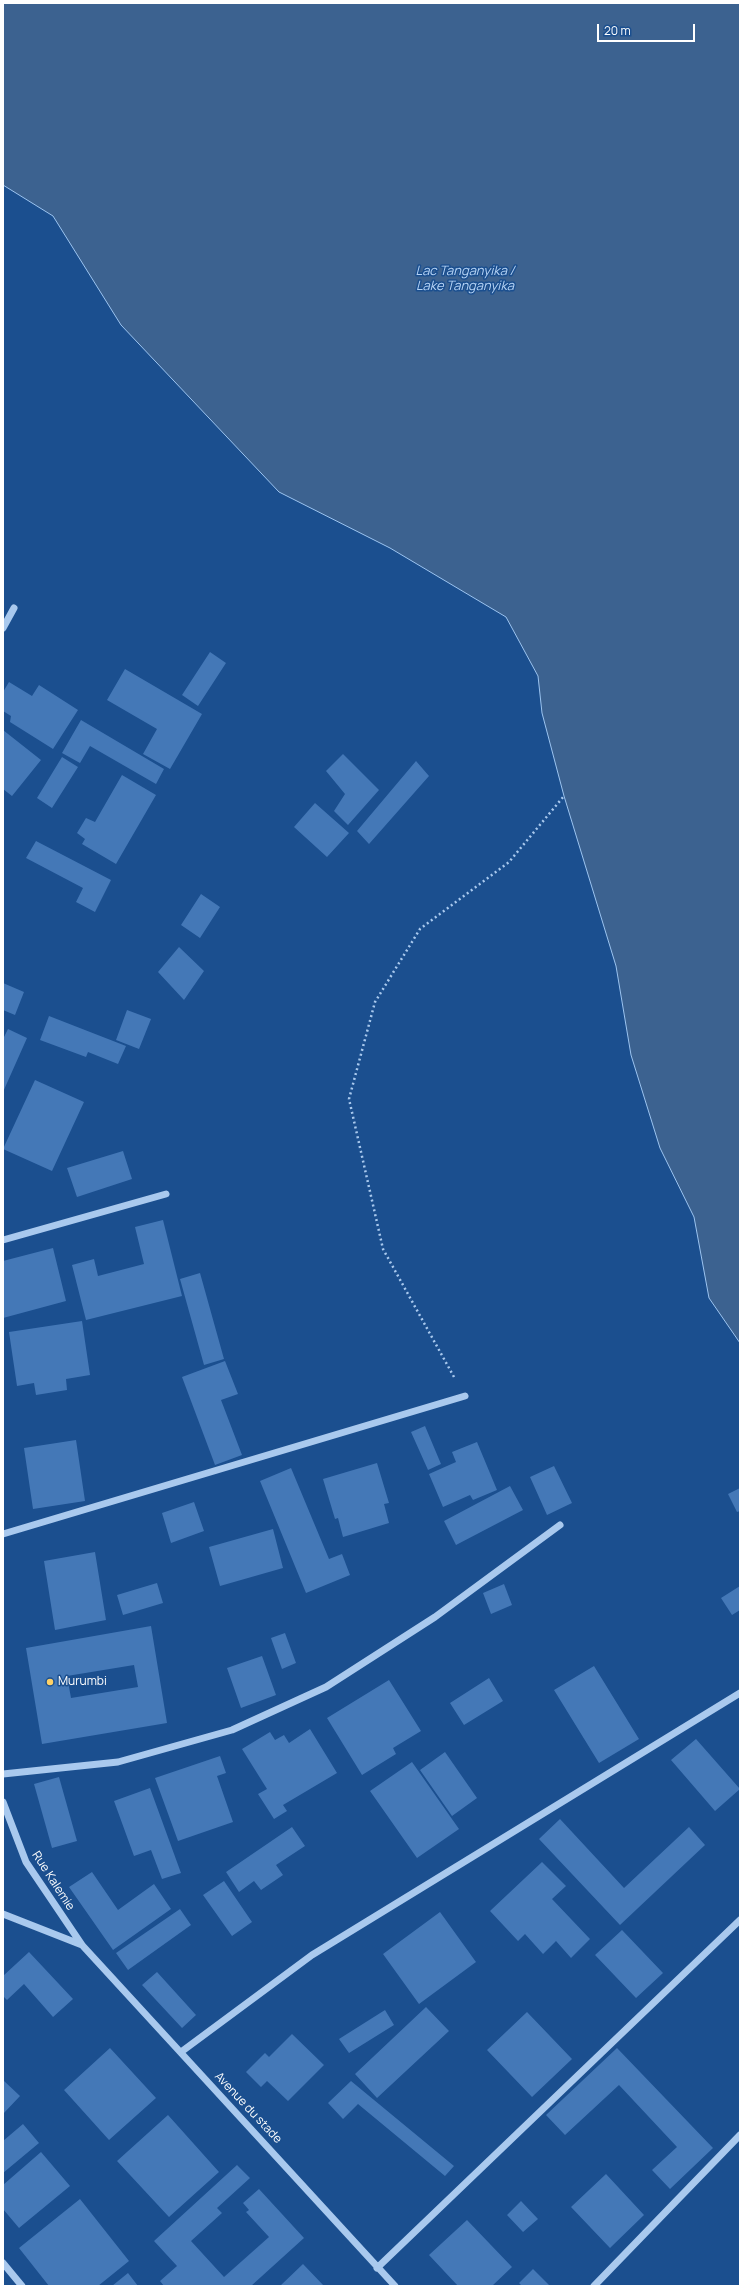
<!DOCTYPE html>
<style>
body{margin:0}
#map{position:relative;width:743px;height:2289px;overflow:hidden;background:#1b4f8f;font-family:Manrope,sans-serif}
canvas{display:block}
.frame{position:absolute;inset:0;border:4px solid #fff;pointer-events:none}
.scale{position:absolute;left:597px;top:24px;width:98px;height:18px;box-sizing:border-box;border:2px solid #fff;border-top:0;padding-left:5px;font-size:12px;line-height:14px;white-space:nowrap;color:#fff;-webkit-text-stroke:3px #1b4f8f;paint-order:stroke}
</style>
<div id="map">
<canvas width="743" height="2289"></canvas>
<div class="frame"></div>
<div class="scale">20 m</div>
</div>
<script>
const c = document.querySelector('canvas').getContext('2d');
c.lineJoin = 'round';
function fillPath(path, color) {
  c.fillStyle = color;
  c.fill(path, 'evenodd');
}
function shape(rows) {
  const path = new Path2D();
  for (const r of rows) {
    path.moveTo(r[0], r[1]);
    for (let i = 2; i < r.length; i += 2) path.lineTo(r[i], r[i + 1]);
  }
  return path;
}
function trace(path, color, width, dash) {
  c.strokeStyle = color;
  c.lineWidth = width;
  c.lineCap = dash ? 'butt' : 'round';
  c.setLineDash(dash || []);
  c.stroke(path);
}
function drawText(font, color, halo, rows, align = 'center') {
  c.font = font + ' Manrope,sans-serif';
  c.lineWidth = 3;
  c.setLineDash([]);
  c.textBaseline = 'middle';
  c.strokeStyle = halo;
  c.fillStyle = color;
  for (const [text, x, y, turn = 0] of rows) {
    c.save();
    c.translate(x, y);
    c.rotate((+turn || 0) * Math.PI / 180);
    c.textAlign = isNaN(turn) ? turn : align;
    if (halo) c.strokeText(text, 0, 0);
    c.fillText(text, 0, 0);
    c.restore();
  }
}
const water = shape([
 [3,3,740,3,740,1343,709,1298,694,1217,660,1148,631,1055,616,966,564,796,542,713,538,676,506,617,390,548,279,492,121,325,53,216,3,185,3,3]
]);
fillPath(water, '#3c6290');
trace(water, '#9cc4f0', 1);
fillPath(shape([
 [210,652,226,663,198,706,182,695],
 [125,669,202,714,170,769,143,754,157,729,107,700],
 [9,682,32,696,39,685,78,710,53,749,10,722,11,716,3,711,3,692],
 [81,720,164,769,156,784,90,746,80,763,62,753],
 [3,730,41,760,12,796,3,789],
 [343,754,379,790,348,825,334,811,345,794,326,771],
 [62,757,78,767,52,808,37,798],
 [416,761,429,776,369,844,357,831],
 [122,775,156,795,116,864,82,844,85,839,77,833,86,818,95,822],
 [315,803,349,833,327,857,294,827],
 [36,841,111,880,95,912,76,902,83,888,26,858],
 [201,894,220,907,200,938,181,925],
 [179,947,204,971,184,1000,158,972],
 [3,983,24,992,15,1015,3,1010],
 [127,1010,151,1019,139,1049,116,1040],
 [49,1016,126,1046,118,1064,88,1052,86,1057,40,1040],
 [8,1029,27,1038,3,1092,3,1039],
 [35,1080,84,1102,52,1171,3,1149],
 [123,1151,132,1179,77,1197,67,1168],
 [163,1220,182,1296,86,1320,72,1265,94,1259,98,1276,144,1264,135,1227],
 [53,1248,66,1301,3,1318,3,1261],
 [200,1273,224,1359,204,1365,180,1279],
 [82,1321,90,1375,66,1379,67,1390,36,1395,34,1383,17,1386,9,1332],
 [225,1361,238,1394,221,1400,242,1455,215,1465,182,1377],
 [425,1426,441,1464,428,1470,411,1432],
 [76,1440,85,1501,33,1509,24,1448],
 [477,1442,497,1490,473,1500,470,1495,443,1507,429,1474,456,1462,452,1452],
 [377,1463,389,1503,384,1504,389,1523,343,1537,338,1518,335,1519,323,1479],
 [554,1466,572,1503,547,1515,530,1477],
 [291,1468,329,1559,342,1554,350,1575,306,1593,260,1481],
 [510,1486,523,1510,456,1545,444,1521],
 [740,1488,740,1511,737,1512,728,1494],
 [194,1502,204,1531,171,1543,162,1513],
 [273,1529,283,1568,220,1586,209,1547],
 [95,1552,106,1620,55,1630,44,1561],
 [157,1583,163,1603,123,1615,117,1595],
 [504,1584,512,1605,491,1614,483,1593],
 [740,1586,740,1610,732,1615,721,1598],
 [151,1626,167,1723,42,1744,26,1648],
 [134,1665,138,1687,71,1698,67,1676],
 [285,1633,296,1663,282,1669,271,1638],
 [262,1656,276,1695,241,1708,227,1668],
 [594,1666,639,1739,599,1763,554,1690],
 [489,1678,503,1701,464,1725,450,1703],
 [389,1680,421,1731,393,1748,396,1754,362,1775,327,1718],
 [310,1729,337,1773,283,1805,287,1811,274,1819,258,1794,267,1789,242,1749,270,1732,275,1740,284,1735,289,1743],
 [696,1739,740,1789,715,1811,671,1760],
 [445,1752,477,1798,452,1816,420,1770],
 [220,1756,226,1773,217,1776,233,1822,178,1841,155,1778],
 [412,1762,459,1829,417,1858,370,1791],
 [59,1777,77,1841,52,1848,34,1784],
 [150,1788,181,1873,162,1879,151,1850,134,1856,114,1801],
 [560,1819,624,1888,689,1827,705,1845,620,1925,539,1839],
 [292,1827,305,1846,276,1865,283,1875,261,1890,254,1881,239,1892,226,1872],
 [542,1862,566,1886,552,1899,590,1939,571,1958,556,1941,543,1954,525,1934,518,1941,490,1911],
 [92,1872,118,1910,154,1884,171,1909,113,1950,69,1887],
 [224,1881,252,1922,232,1936,203,1895],
 [180,1909,191,1925,128,1970,116,1953],
 [440,1912,476,1962,419,2004,383,1954],
 [622,1930,663,1973,636,1998,595,1955],
 [29,1952,73,1999,53,2017,24,1984,7,2000,3,1996,3,1976],
 [157,1972,196,2015,182,2028,142,1985],
 [426,2007,449,2031,377,2098,355,2074],
 [385,2010,394,2025,349,2053,339,2039],
 [527,2012,572,2059,532,2097,487,2050],
 [292,2034,324,2065,288,2101,267,2081,261,2087,246,2072,265,2053,269,2057],
 [110,2048,156,2098,109,2140,64,2090],
 [617,2048,713,2148,670,2189,652,2170,677,2147,619,2085,565,2135,546,2115],
 [3,2080,20,2096,3,2114],
 [351,2081,454,2166,445,2176,358,2104,343,2119,328,2103],
 [168,2115,219,2172,169,2217,117,2161],
 [23,2124,39,2143,3,2173,3,2141],
 [41,2152,70,2186,19,2228,3,2209,3,2185],
 [237,2165,250,2178,217,2208,222,2213,191,2241,224,2277,269,2237,246,2212,249,2210,243,2203,259,2189,304,2238,251,2286,164,2286,160,2281,177,2266,154,2241],
 [606,2174,644,2215,610,2248,571,2207],
 [80,2199,129,2261,98,2286,49,2286,19,2248],
 [521,2201,538,2219,523,2232,507,2215],
 [467,2220,512,2267,492,2286,458,2286,429,2255],
 [303,2264,324,2286,280,2286],
 [533,2269,550,2286,522,2286,519,2283],
 [128,2273,138,2286,112,2286]
]), '#4478b7');
trace(shape([
 [454,1377,383,1249,349,1099,375,1002,420,929,509,862,564,796]
]), '#a9c9ee', 2.5, [2, 3]);
trace(shape([
 [3,628,14,608],
 [3,1240,166,1194],
 [3,1534,465,1396],
 [3,1774,118,1762,232,1730,326,1687,435,1617,560,1525],
 [3,1802,26,1862,82,1945,395,2286],
 [3,1914,82,1945],
 [181,2052,312,1955,740,1693],
 [3,2263,22,2286],
 [377,2268,740,1920],
 [594,2286,740,2135]
]), '#a9c9ee', 7);
for (const [x, y, r, color] of [
 [50,1682,4,"#ffd166"]
]) {
  const dot = new Path2D();
  dot.arc(x, y, r, 0, 2 * Math.PI);
  c.fillStyle = color;
  c.fill(dot);
  trace(dot, '#1b4f8f', 1.5);
}
drawText('12px', '#fff', '#1b4f8f', [
 ["Murumbi",58,1682]
], 'left');
drawText('12px', '#fff', '#1b4f8f', [
 ["Rue Kalemie",53,1881,57],
 ["Avenue du stade",248,2108,47]
]);
drawText('italic 13px', '#b5d3f5', '#1b4f8f', [
 ["Lac Tanganyika /",465,271],
 ["Lake Tanganyika",465,286]
]);
</script>
